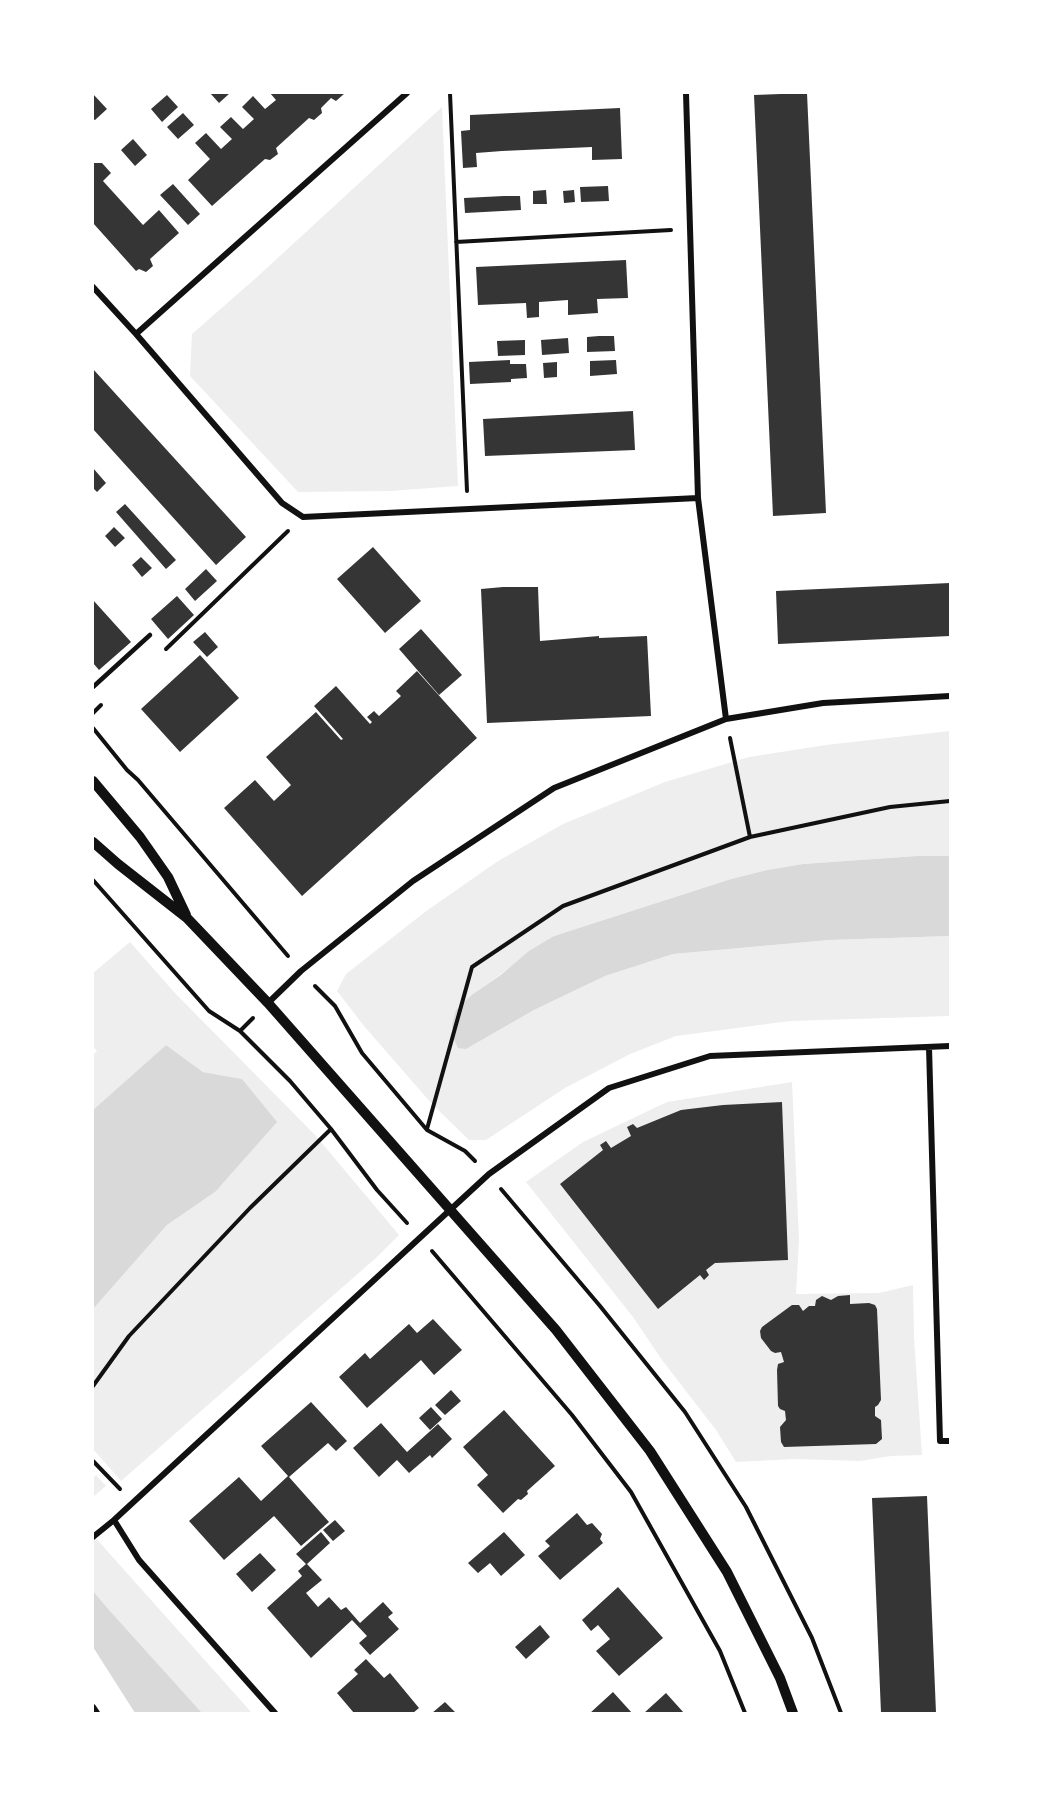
<!DOCTYPE html>
<style>
body{margin:0}
#map{position:relative;width:1043px;height:1806px;overflow:hidden;background:#fff;font-family:Commissioner,sans-serif}
canvas{display:block}
.frame{position:absolute;inset:0;border:94px solid #fff;pointer-events:none}
</style>
<div id="map">
<canvas width="1043" height="1806"></canvas>
<div class="frame"></div>
</div>
<script>
const ctx = document.querySelector('canvas').getContext('2d');
ctx.lineJoin = 'round';
function fill(path, color) { ctx.fillStyle = color; ctx.fill(path, 'evenodd'); }
const toPath = rows => new Path2D(rows.map(r => 'M' + r).join(''));
function trace(path, color, width, dash) { ctx.strokeStyle = color; ctx.lineWidth = width; ctx.lineCap = dash ? 'butt' : 'round'; ctx.setLineDash(dash || []); ctx.stroke(path); }
const green = toPath([
 [442,107,458,486,390,491,298,492,190,376,192,334,257,277],
 [950,731,950,856,917,856,803,864,767,870,731,879,554,936,473,994,466,1049,534,1010,605,976,673,954,829,940,950,936,950,1016,790,1021,676,1036,630,1054,565,1088,486,1140,469,1140,432,1104,364,1026,337,991,346,974,425,912,498,861,563,824,665,782,749,757,826,745],
 [130,942,174,992,316,1136,399,1235,377,1257,121,1481,93,1449,93,1309,167,1225,215,1192,242,1079,203,1072,166,1045,93,1110,93,1055,97,1051,93,1047,93,973],
 [792,1082,799,1239,796,1294,879,1293,913,1285,914,1337,922,1455,891,1456,860,1461,794,1459,736,1462,716,1430,662,1360,633,1317,526,1182,583,1142,667,1102],
 [96,1475,106,1486,93,1497,93,1478],
 [93,1535,252,1713,202,1713,110,1611,93,1591]
]);
const water = toPath([
 [917,856,950,856,950,936,829,940,673,954,605,976,534,1010,466,1049,458,1048,454,1039,452,1025,456,1010,473,994,502,974,529,951,554,936,731,879,767,870,803,864],
 [166,1045,203,1072,242,1079,277,1122,215,1192,167,1225,93,1309,93,1110],
 [93,1591,110,1611,202,1713,135,1713,93,1647]
]);
const building = toPath([
 [210,93,230,93,219,103],
 [270,93,345,93,336,101,331,98,321,108,322,113,314,120,309,118,276,148,278,154,270,160,265,159,212,206,188,180,210,159,195,143,206,133,221,149,232,139,220,127,231,117,243,129,254,119,242,107,253,96,265,109,276,100],
 [807,93,826,513,773,516,754,95],
 [93,94,107,109,95,120,93,119],
 [167,95,178,107,162,122,151,109],
 [620,108,622,159,592,160,592,147,502,151,476,153,477,167,463,168,461,131,470,130,470,115],
 [183,113,194,125,178,139,167,127],
 [133,139,147,155,135,166,121,150],
 [94,163,102,163,111,173,103,181,143,225,159,210,179,233,150,259,153,266,146,272,139,269,136,271,93,223],
 [173,184,200,214,188,225,160,195],
 [608,186,609,201,581,202,580,187],
 [546,190,547,204,533,204,533,191],
 [574,190,575,202,564,203,563,191],
 [504,196,520,196,521,210,465,213,464,198],
 [626,260,628,298,597,299,598,313,568,315,568,300,539,302,539,317,527,318,526,303,478,305,476,267],
 [599,336,614,336,615,351,587,352,587,337],
 [568,338,569,353,542,355,541,340],
 [525,340,525,355,498,356,497,341],
 [510,360,510,364,526,364,527,378,511,379,511,382,470,384,469,362],
 [616,360,617,374,590,376,590,361],
 [557,362,557,377,544,378,543,363],
 [93,369,246,537,216,565,93,429],
 [633,411,635,450,485,456,483,419],
 [93,468,106,483,97,492,93,488],
 [125,504,176,560,166,569,116,512],
 [114,527,125,538,115,547,105,536],
 [373,547,421,601,385,633,337,579],
 [141,557,152,568,142,577,132,565],
 [206,569,217,581,195,601,185,589],
 [950,583,950,636,778,644,776,591],
 [503,587,538,587,540,641,599,636,599,638,647,636,651,716,487,723,481,589],
 [177,596,194,615,168,639,151,619],
 [93,600,131,642,99,670,93,663],
 [421,629,462,675,439,695,399,649],
 [205,632,218,647,207,657,193,642],
 [200,655,239,698,180,752,141,709],
 [417,671,477,738,302,896,224,808,255,780,274,801,291,785,266,757,316,712,341,740,343,739,314,706,336,686,370,724,372,722,367,717,374,711,379,716,401,696,396,691],
 [782,1102,788,1260,715,1263,706,1270,709,1275,704,1280,700,1275,658,1309,560,1184,603,1150,600,1145,606,1141,611,1148,631,1136,627,1127,633,1124,637,1128,681,1110,723,1105],
 [850,1295,850,1304,869,1303,875,1305,877,1309,881,1400,878,1405,875,1407,875,1416,881,1420,882,1439,876,1444,784,1447,781,1442,780,1427,786,1420,785,1411,780,1409,778,1406,777,1370,778,1364,784,1362,781,1352,775,1353,771,1351,761,1338,760,1331,762,1327,792,1305,799,1305,803,1311,809,1306,815,1306,816,1300,822,1296,831,1300,838,1296],
 [433,1319,462,1350,434,1375,421,1360,367,1408,339,1377,365,1353,370,1359,409,1324,417,1333],
 [451,1390,461,1401,445,1415,435,1405],
 [311,1402,347,1441,336,1451,328,1443,289,1477,329,1522,301,1546,274,1516,224,1560,189,1521,239,1477,261,1501,288,1476,261,1446],
 [431,1407,442,1419,430,1430,419,1418],
 [504,1410,555,1466,527,1491,528,1494,521,1500,518,1499,503,1513,477,1485,488,1475,463,1447],
 [381,1423,407,1452,438,1424,452,1439,432,1458,430,1455,409,1473,397,1460,379,1477,353,1448],
 [927,1496,936,1713,881,1713,872,1498],
 [577,1513,587,1525,592,1523,602,1534,600,1539,603,1543,560,1580,538,1556,550,1546,545,1541],
 [335,1520,345,1531,333,1541,323,1530],
 [321,1532,330,1543,307,1564,322,1580,306,1593,318,1607,329,1597,341,1610,346,1607,360,1623,383,1602,393,1613,388,1617,399,1629,370,1655,359,1643,367,1636,352,1620,311,1658,267,1608,302,1576,298,1571,306,1564,296,1554],
 [504,1532,525,1555,501,1576,490,1563,478,1573,468,1563],
 [260,1553,276,1570,252,1592,236,1574],
 [618,1587,663,1638,619,1676,596,1651,610,1639,598,1625,591,1631,582,1620],
 [540,1625,550,1637,526,1659,515,1647],
 [366,1659,384,1678,390,1673,419,1708,413,1713,354,1713,337,1693,358,1674,354,1670],
 [613,1692,632,1713,590,1713],
 [666,1693,684,1713,644,1713],
 [445,1702,456,1713,432,1713]
]);
const path = toPath([
 [450,93,467,491],
 [456,242,671,230],
 [166,649,288,531],
 [93,713,101,705],
 [93,728,127,770,138,780,288,956],
 [730,738,750,837],
 [93,880,209,1011,240,1031,290,1081,331,1129,377,1190,407,1223],
 [315,986,335,1006,362,1053,427,1130,465,1151,475,1161],
 [240,1031,253,1018],
 [427,1129,472,967,563,906,750,837,890,807,950,801],
 [501,1189,600,1306,685,1412,746,1507,812,1638,841,1713],
 [432,1251,572,1415,631,1492,720,1651,745,1713],
 [93,1386,129,1336,250,1208,331,1129],
 [93,1461,120,1489]
]);
const service = toPath([
 [93,687,150,635]
]);
const minor = toPath([
 [686,93,698,498,726,719],
 [93,287,136,334,282,503,303,517,698,498],
 [136,334,407,93],
 [268,1003,301,971,413,881,554,788,726,719,823,703,950,696],
 [929,1047,940,1441,950,1441],
 [93,1537,114,1520],
 [93,1707,97,1713],
 [275,1713,139,1560,114,1520,489,1174,609,1088,710,1056,950,1046]
]);
const tertiary = toPath([
 [93,781,140,837,168,877,186,915],
 [93,842,118,864,187,918,268,1003,556,1330,650,1451,727,1572,780,1678,793,1713]
]);
fill(green, '#eee');
fill(water, '#d9d9d9');
fill(building, '#353535');
trace(path, '#111', 4);
trace(service, '#111', 4.5);
trace(minor, '#111', 6);
trace(tertiary, '#111', 10);
</script>
